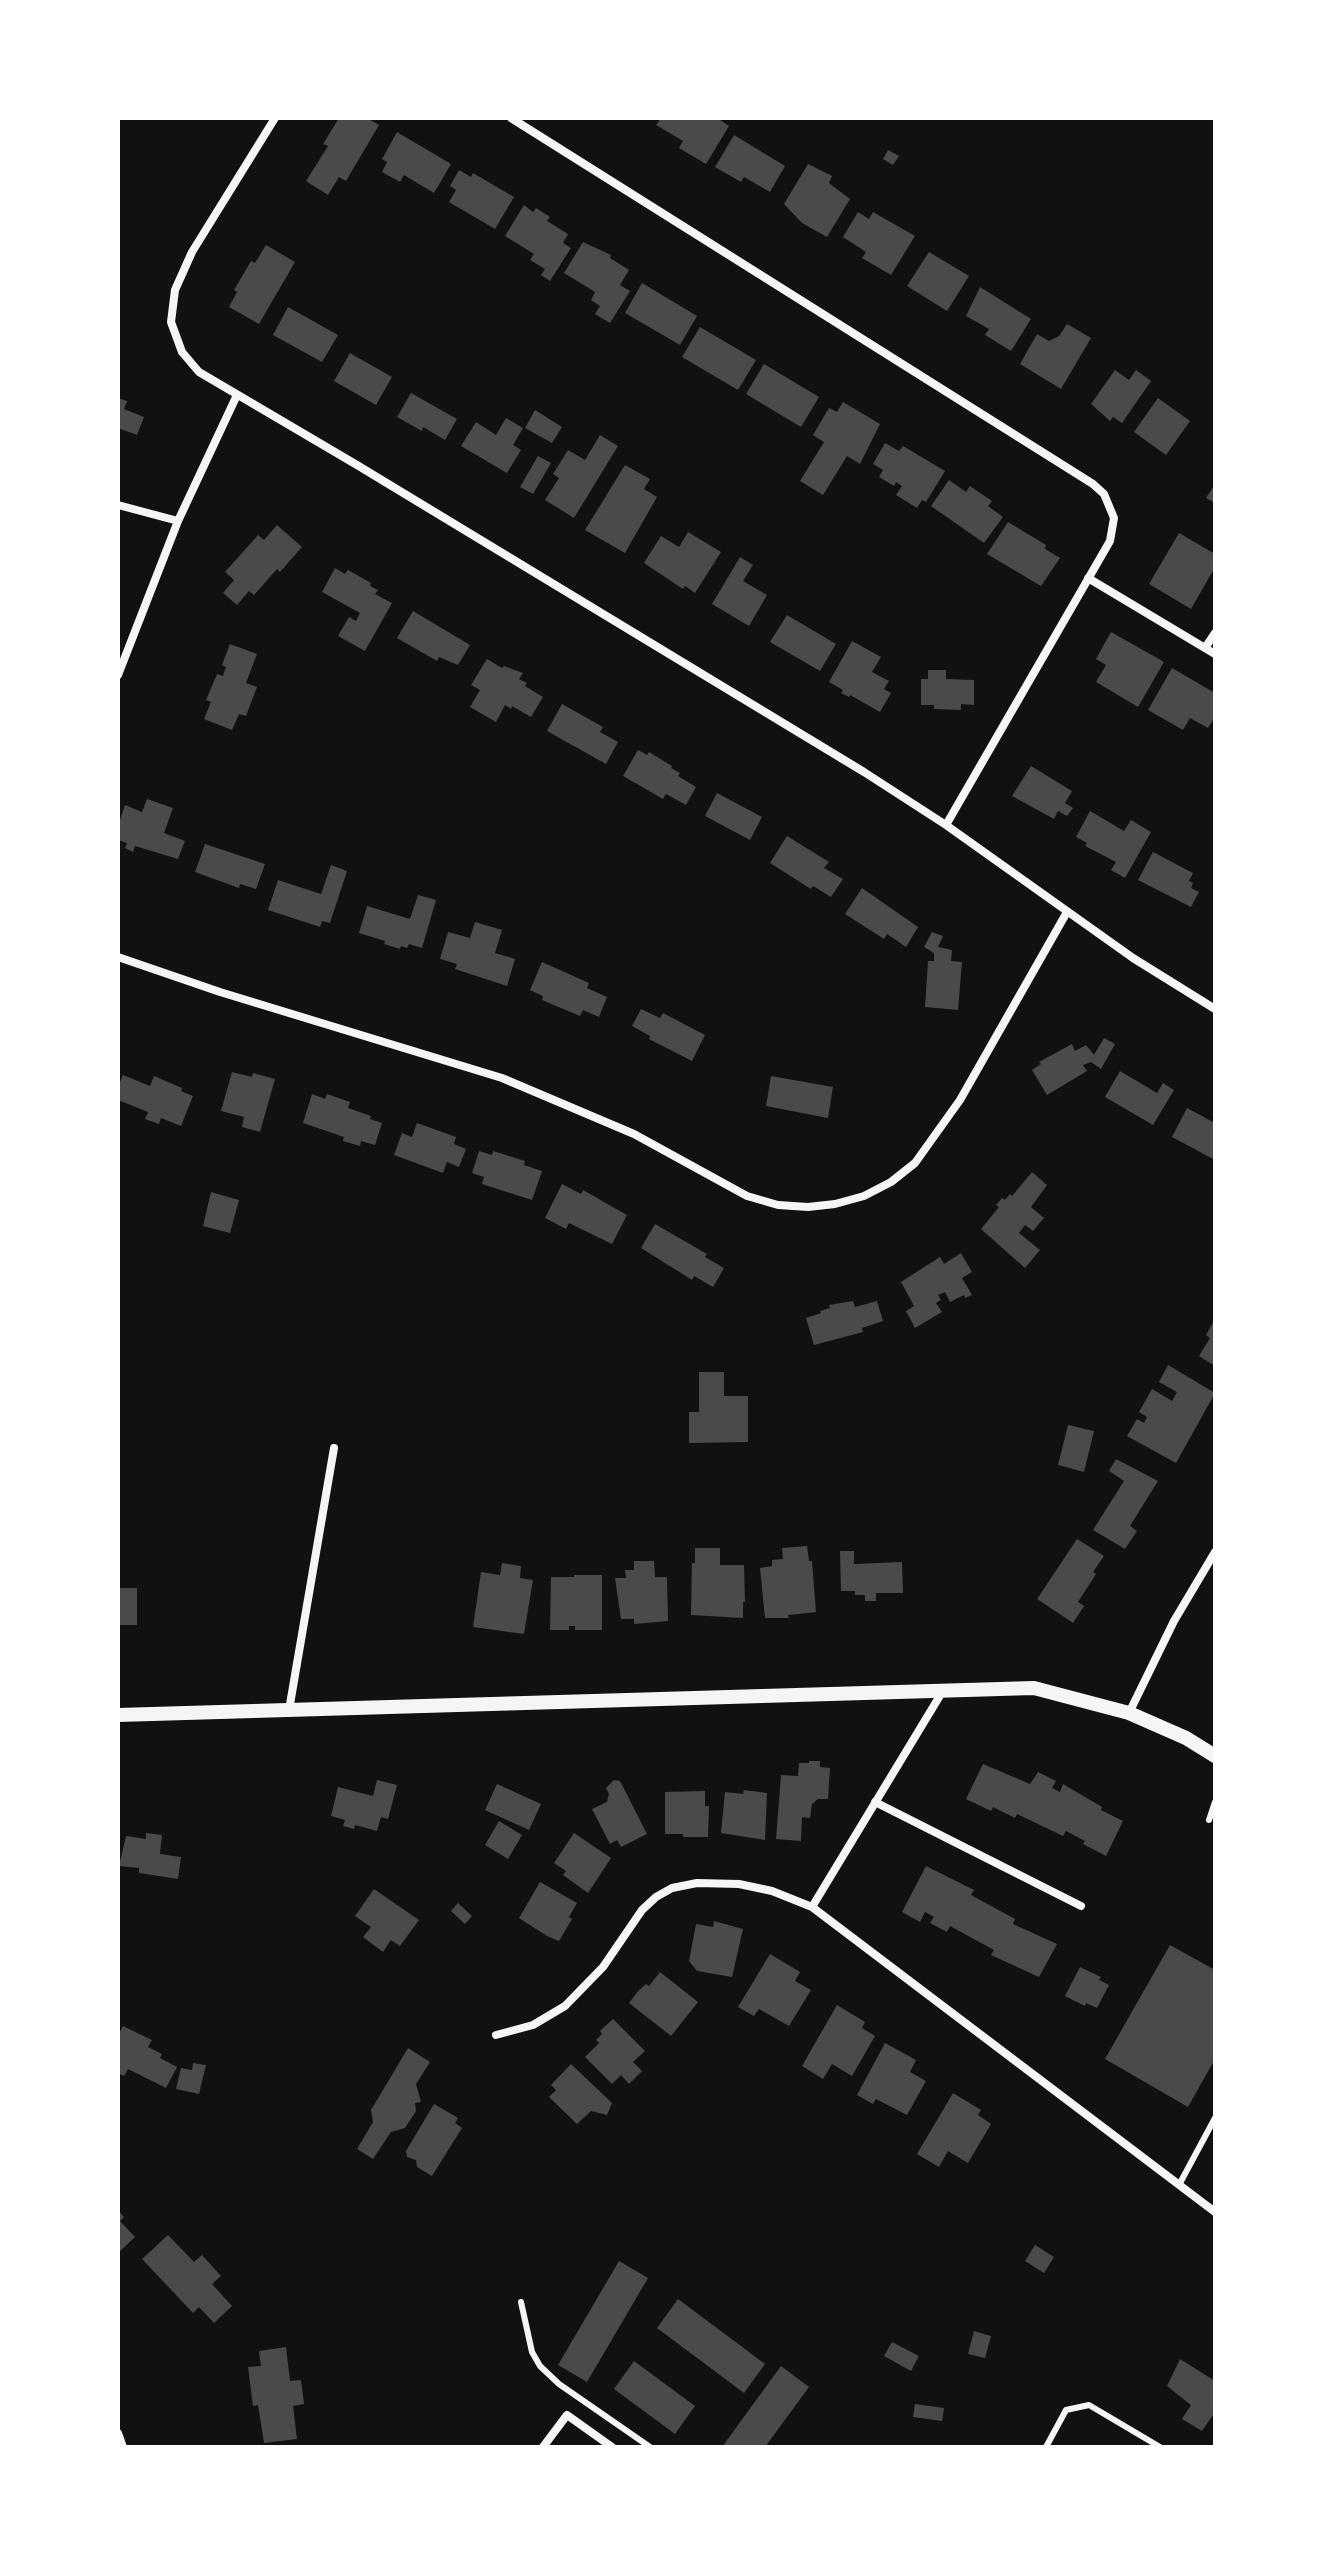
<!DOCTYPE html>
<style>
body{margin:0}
#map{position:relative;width:1333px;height:2565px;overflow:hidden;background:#111;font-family:Cabin,sans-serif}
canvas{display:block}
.frame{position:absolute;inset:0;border:120px solid #fff;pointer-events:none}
</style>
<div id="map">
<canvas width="1333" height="2565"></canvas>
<div class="frame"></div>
</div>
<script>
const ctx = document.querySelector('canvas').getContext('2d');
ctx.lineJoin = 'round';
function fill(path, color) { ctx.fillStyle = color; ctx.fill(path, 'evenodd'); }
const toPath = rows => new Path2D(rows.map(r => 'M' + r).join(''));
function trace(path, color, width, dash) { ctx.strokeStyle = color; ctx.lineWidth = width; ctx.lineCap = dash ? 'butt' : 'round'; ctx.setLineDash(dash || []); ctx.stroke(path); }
const building = toPath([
 [339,118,367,118,379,125,346,181,339,177,328,195,306,181,328,146,323,144],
 [661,118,717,118,729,126,706,164,679,148,683,141,656,125],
 [397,132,451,164,434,193,404,175,400,182,382,172,387,162,382,159],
 [734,135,785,166,770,192,744,177,741,182,715,167],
 [888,150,899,156,893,165,883,159],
 [808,164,832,176,829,183,850,199,827,237,802,223,784,204],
 [459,170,471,177,473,173,514,197,495,229,449,202,456,190,450,186],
 [524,205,533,212,536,208,550,217,547,221,568,234,563,243,571,248,550,281,541,275,545,269,530,260,534,254,505,236],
 [858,212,869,219,873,212,915,236,891,275,862,258,866,252,843,237],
 [583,242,611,255,610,258,629,270,620,285,630,291,610,323,595,314,600,306,591,300,595,292,564,273],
 [266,245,295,262,259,324,229,307,237,292,234,290,251,261,255,263],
 [929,252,969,276,947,311,907,286],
 [642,283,697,316,680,345,625,313],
 [980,287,1031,319,1011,351,985,335,989,329,966,316],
 [288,307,338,335,322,362,273,335],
 [1067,324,1091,338,1061,389,1020,364,1037,334,1049,341,1059,336],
 [700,327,756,360,738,390,682,357],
 [350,353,392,377,376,405,334,381],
 [764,364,819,397,801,427,746,394],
 [1115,370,1129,380,1136,370,1151,381,1122,423,1113,417,1110,421,1091,404],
 [411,393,457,419,445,440,423,427,422,431,397,417],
 [118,398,127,401,124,409,144,417,137,435,118,428],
 [1158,398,1190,421,1166,455,1134,432],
 [843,402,880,424,860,464,847,456,823,495,800,481,824,442,813,435,829,408,837,412],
 [535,410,562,427,552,443,525,428],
 [506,418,523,428,513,445,521,450,507,473,461,446,476,422,496,435],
 [600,435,618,446,574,518,545,500,559,478,553,474,568,450,585,460],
 [885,443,899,451,903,446,945,471,926,502,922,500,917,508,896,495,902,486,896,482,894,486,879,477,883,470,873,464],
 [538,456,551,463,533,494,520,487],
 [625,465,650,479,644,489,657,497,625,553,585,530],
 [949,480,966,492,970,486,992,501,988,506,1003,517,984,543,931,506],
 [1215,484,1215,503,1206,498],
 [1008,522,1046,545,1045,549,1060,558,1041,586,987,554],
 [277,525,302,547,280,572,277,569,254,595,249,591,237,605,223,593,234,580,225,572,258,535,264,540],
 [688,532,721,552,695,593,685,586,683,589,644,563,661,536,679,547],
 [1179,533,1215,554,1215,567,1191,609,1149,584],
 [740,557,753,565,743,581,767,595,749,626,712,604],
 [335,568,345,574,348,570,371,583,370,586,378,590,375,594,392,603,365,651,338,636,349,617,356,621,360,613,322,592],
 [413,611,470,645,458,665,439,657,437,661,397,638],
 [787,615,836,644,820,671,770,642],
 [1111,632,1164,662,1138,707,1096,682,1106,665,1096,659],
 [852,641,881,657,872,672,889,681,884,689,891,693,880,712,850,695,849,697,841,693,843,690,829,682],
 [230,644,257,654,246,683,257,687,246,716,239,714,232,730,204,719,211,702,206,700,217,674,223,676,226,667,222,665],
 [487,659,502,668,504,666,523,673,519,679,527,683,525,686,543,697,531,717,512,706,511,709,505,705,496,722,470,707,480,690,471,685],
 [1172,668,1215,693,1215,717,1208,728,1190,718,1183,730,1148,710],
 [928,670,946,670,946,679,974,680,974,705,961,704,961,710,934,709,934,705,921,705,921,679,928,679],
 [562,704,603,727,600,732,618,742,606,764,547,731],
 [638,750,647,755,649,752,672,766,671,768,680,773,678,776,696,787,686,805,666,794,663,799,623,776],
 [1031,766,1072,791,1065,803,1073,808,1067,816,1058,811,1054,819,1012,796],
 [717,793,762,817,750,840,705,816],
 [147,799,173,808,164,833,185,841,178,859,135,846,133,852,125,848,127,843,118,840,118,826,125,805,142,812],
 [1090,811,1124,831,1131,820,1151,832,1125,878,1111,870,1116,862,1085,846,1087,843,1076,837],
 [787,836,829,862,824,868,843,879,831,897,813,886,811,889,770,863],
 [205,844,265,864,256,889,240,884,239,888,195,872],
 [1153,852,1193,873,1189,881,1193,883,1191,888,1199,892,1191,907,1138,880],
 [331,865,347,871,330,923,322,921,320,927,268,910,278,880,321,894],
 [862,888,918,927,906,947,887,934,884,939,845,914],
 [418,895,436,900,422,948,409,944,407,948,401,946,400,949,384,944,385,941,359,933,367,906,410,919],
 [475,922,502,930,495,953,515,959,507,986,455,969,457,964,440,959,448,932,470,938],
 [932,932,943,936,938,947,952,950,951,961,962,962,958,1010,925,1007,928,961,934,961,934,953,924,947],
 [542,962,589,983,587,988,607,997,599,1017,583,1010,580,1016,542,1000,543,996,530,990],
 [641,1009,660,1018,663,1013,705,1035,692,1061,649,1039,650,1036,632,1026],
 [1104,1038,1115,1044,1101,1069,1091,1062,1083,1065,1087,1071,1047,1095,1032,1070,1041,1064,1039,1062,1072,1044,1075,1051,1086,1045,1094,1055],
 [1120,1071,1157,1093,1163,1083,1174,1090,1153,1125,1105,1097],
 [232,1072,252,1077,253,1073,275,1079,260,1132,242,1127,244,1117,221,1111],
 [123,1075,150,1086,154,1076,182,1088,181,1091,193,1096,181,1126,161,1118,159,1124,145,1119,148,1112,118,1100,118,1087],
 [771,1076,833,1087,828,1118,766,1106],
 [312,1094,325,1099,327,1094,350,1102,348,1108,371,1116,370,1119,382,1123,375,1145,361,1141,360,1146,343,1141,344,1137,303,1123],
 [1187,1108,1215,1123,1215,1160,1172,1137],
 [417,1123,456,1137,454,1144,466,1149,459,1167,447,1162,443,1173,394,1155,402,1133,412,1137],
 [479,1151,492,1155,493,1151,525,1161,524,1165,542,1171,532,1200,482,1184,484,1177,472,1173],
 [1032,1172,1047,1185,1031,1207,1044,1218,1033,1231,1025,1225,1019,1233,1040,1250,1025,1268,981,1229,999,1207,996,1205,1002,1198,1005,1200,1010,1194,1012,1196],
 [562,1184,581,1194,583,1190,627,1215,612,1244,569,1223,566,1229,545,1218],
 [211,1192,239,1200,230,1233,203,1226],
 [655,1224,707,1254,705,1257,724,1268,713,1287,694,1276,692,1280,641,1248],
 [961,1253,972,1272,962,1278,972,1295,965,1298,964,1295,950,1302,945,1292,938,1295,941,1300,936,1303,942,1312,915,1328,906,1311,914,1306,901,1282,940,1257,944,1264],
 [853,1301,855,1307,877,1301,883,1321,862,1328,863,1332,814,1345,806,1318,821,1313,820,1311,830,1308,829,1305],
 [1215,1319,1215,1366,1199,1356,1210,1338,1206,1335],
 [1168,1365,1215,1393,1176,1463,1127,1436,1137,1419,1144,1423,1147,1417,1139,1412,1152,1389,1172,1401,1177,1392,1159,1382],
 [699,1372,724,1372,724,1396,748,1396,748,1442,689,1443,689,1412,699,1412],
 [1068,1425,1094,1431,1084,1472,1058,1465],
 [1116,1459,1158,1481,1130,1526,1137,1531,1125,1549,1093,1530,1124,1481,1109,1471],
 [1077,1539,1104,1556,1093,1572,1096,1574,1078,1602,1084,1606,1073,1623,1037,1599],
 [807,1546,809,1561,812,1561,816,1612,788,1615,789,1618,765,1618,760,1568,772,1566,772,1560,783,1559,782,1548],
 [695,1548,720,1548,720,1565,744,1565,745,1602,743,1602,743,1618,691,1615,692,1563,695,1563],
 [840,1551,854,1551,854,1564,902,1562,903,1593,876,1593,876,1601,865,1601,865,1595,855,1595,855,1591,841,1591],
 [634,1561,654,1561,655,1577,667,1577,668,1621,634,1624,634,1619,621,1619,615,1578,626,1578,625,1570,634,1570],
 [502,1563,521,1566,520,1578,533,1580,524,1634,473,1627,481,1572,500,1575],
 [574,1575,602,1575,602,1630,575,1630,575,1626,569,1626,569,1630,550,1630,551,1577,574,1577],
 [118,1588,137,1588,137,1625,118,1625],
 [809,1761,820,1761,820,1767,830,1768,828,1799,818,1799,812,1804,810,1818,802,1817,801,1841,776,1839,781,1775,798,1776,799,1763,809,1763],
 [983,1764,1030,1784,1038,1772,1056,1781,1052,1788,1060,1792,1063,1784,1102,1807,1101,1810,1123,1821,1106,1856,1083,1844,1085,1841,1066,1831,1063,1836,1017,1814,1015,1818,993,1807,991,1811,966,1799],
 [377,1780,397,1785,388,1819,381,1817,377,1831,355,1825,354,1829,343,1826,345,1820,331,1816,338,1787,373,1796],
 [614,1780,620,1781,647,1834,621,1847,617,1840,610,1844,592,1809,607,1802,609,1794,606,1788],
 [497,1784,541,1804,529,1830,485,1810],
 [744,1790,767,1793,765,1840,721,1833,725,1792,743,1794],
 [705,1791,705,1806,709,1806,708,1837,683,1837,683,1834,665,1834,665,1792],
 [499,1821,522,1835,508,1859,485,1845],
 [146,1833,162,1835,160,1854,181,1857,178,1879,139,1873,139,1868,119,1866,126,1836,146,1839],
 [574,1833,611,1858,588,1893,563,1875,566,1871,554,1863],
 [926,1866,974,1890,971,1895,1015,1919,1013,1924,1057,1944,1039,1977,991,1955,994,1950,950,1926,947,1932,930,1923,934,1917,925,1912,920,1922,902,1912],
 [540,1882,577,1903,569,1917,572,1919,559,1941,547,1936,519,1918],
 [374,1889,419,1920,400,1946,391,1940,383,1952,363,1937,371,1927,355,1916],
 [458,1903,472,1916,465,1924,451,1911],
 [714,1921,743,1929,732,1977,697,1971,689,1961,696,1924,713,1927],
 [1170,1945,1215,1970,1215,2059,1188,2107,1105,2059],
 [770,1954,800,1972,795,1981,811,1990,789,2026,759,2009,754,2016,738,2007],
 [1080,1967,1101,1977,1099,1980,1109,1985,1097,2008,1086,2003,1085,2006,1065,1996],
 [660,1972,698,2002,671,2036,629,2003,639,1990,646,1984,649,1986],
 [837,2005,865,2022,862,2028,875,2036,852,2076,832,2064,823,2079,802,2066],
 [613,2019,645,2051,633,2062,642,2071,629,2084,621,2075,612,2084,585,2057,599,2043,596,2040,602,2034,600,2031],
 [123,2026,152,2040,148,2047,162,2054,160,2058,177,2067,166,2088,128,2069,124,2076,118,2073,118,2036],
 [885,2043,916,2060,910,2072,926,2081,907,2115,876,2099,873,2104,857,2095],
 [408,2048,430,2062,416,2084,421,2102,415,2103,416,2111,405,2128,391,2132,373,2159,357,2149,373,2122,371,2110],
 [193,2063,206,2065,199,2094,176,2089,181,2068,192,2070],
 [571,2064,612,2103,607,2115,591,2111,577,2124,549,2097,556,2090,551,2085],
 [953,2093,981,2110,978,2115,991,2124,968,2163,948,2151,939,2167,917,2154],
 [434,2104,458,2118,455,2123,462,2128,432,2176,417,2167,416,2160,407,2157,406,2151],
 [118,2210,124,2217,120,2221,135,2237,118,2253],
 [168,2235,194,2262,202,2255,221,2276,212,2284,232,2306,214,2323,199,2307,193,2313,142,2259],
 [1035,2245,1054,2257,1044,2273,1025,2261],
 [619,2261,648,2278,587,2382,558,2365],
 [678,2299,765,2364,744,2393,657,2328],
 [974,2331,991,2336,985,2358,968,2354],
 [892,2342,919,2356,911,2371,884,2356],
 [286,2347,290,2381,301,2380,304,2404,293,2406,297,2439,264,2443,258,2405,253,2406,248,2367,261,2366,259,2351],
 [1180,2359,1215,2381,1215,2412,1202,2431,1182,2419,1191,2405,1167,2386],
 [634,2361,695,2406,675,2434,614,2389],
 [781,2366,809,2387,765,2447,722,2447],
 [915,2404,944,2408,942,2421,913,2417]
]);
const service = toPath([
 [1209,1820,1215,1802],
 [1179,2185,1215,2118],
 [521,2302,532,2352,540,2366,559,2384,650,2447],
 [1046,2447,1066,2410,1089,2405,1160,2447]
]);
const minor = toPath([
 [275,118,192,252,175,290,171,322,182,352,199,372,357,465,864,772,946,825,1133,958,1215,1009],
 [511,118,1093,484,1104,494,1114,518,1110,541,946,825],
 [118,505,178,521],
 [1088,578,1215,654],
 [1205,648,1215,633],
 [118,675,178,521,237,395],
 [118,957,220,992,502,1078,634,1134,747,1196,778,1205,808,1207,835,1204,864,1196,891,1182,915,1163,960,1100,1067,912],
 [289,1710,334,1448],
 [1129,1713,1174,1621,1215,1552],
 [875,1802,1081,1906],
 [812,1907,944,1689],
 [496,2035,533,2025,565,2006,603,1967,642,1910,656,1897,672,1888,697,1883,739,1884,772,1891,812,1907,1215,2212],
 [118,2433,123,2447],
 [543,2447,567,2415,612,2447]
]);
const tertiary = toPath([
 [118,1715,1034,1688,1129,1713,1186,1738,1215,1756]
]);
fill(building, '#4a4a4a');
trace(service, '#f5f5f5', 6);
trace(minor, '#f5f5f5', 8);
trace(tertiary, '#f5f5f5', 14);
</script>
